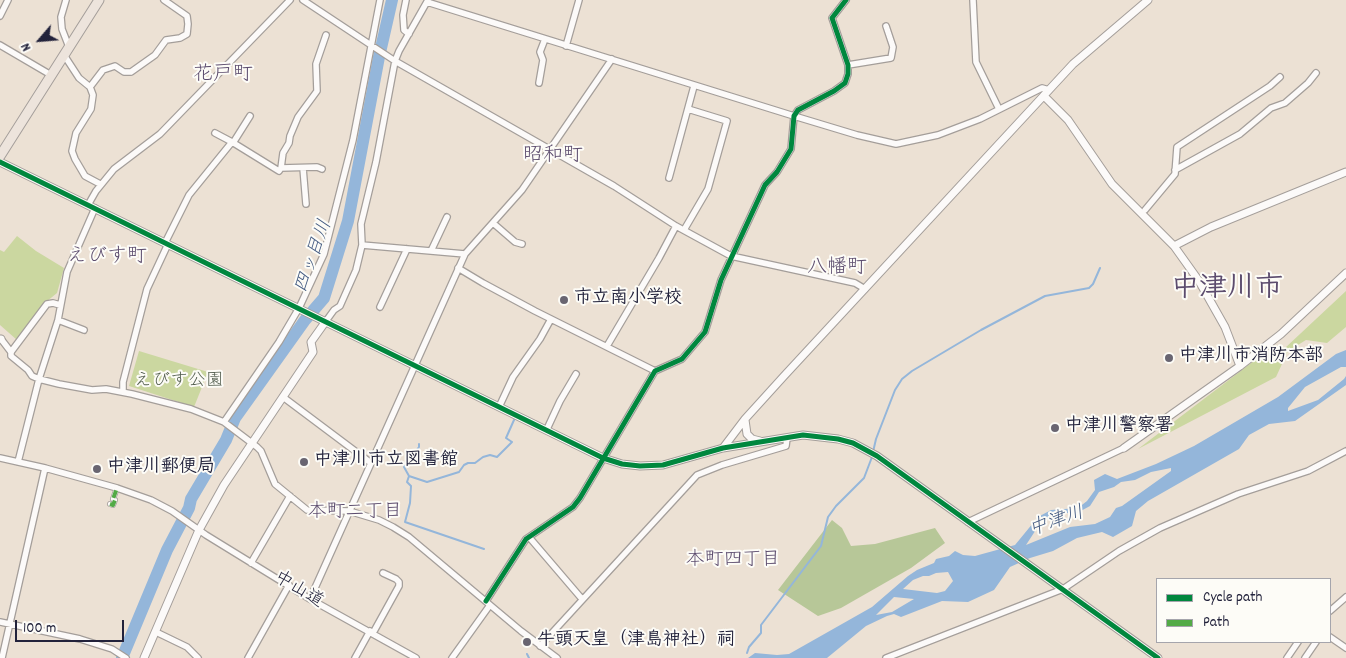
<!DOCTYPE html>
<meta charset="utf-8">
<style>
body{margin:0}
#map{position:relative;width:1346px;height:658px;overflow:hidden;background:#ece1d4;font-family:Dekko,sans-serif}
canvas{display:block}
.legend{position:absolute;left:1156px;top:578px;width:175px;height:65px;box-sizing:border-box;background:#fdfcf7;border:1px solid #a5a5ac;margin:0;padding:6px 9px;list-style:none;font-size:15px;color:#22223b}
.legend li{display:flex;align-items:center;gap:10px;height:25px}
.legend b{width:25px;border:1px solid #a5a5ac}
.north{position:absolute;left:15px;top:15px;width:50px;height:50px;-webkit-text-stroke:4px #fdfcf7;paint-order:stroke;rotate:243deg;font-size:14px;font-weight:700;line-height:20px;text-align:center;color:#22223b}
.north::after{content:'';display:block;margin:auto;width:18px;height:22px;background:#22223b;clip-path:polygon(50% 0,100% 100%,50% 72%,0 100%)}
.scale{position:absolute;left:15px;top:620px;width:109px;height:22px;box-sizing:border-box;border:2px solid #22223b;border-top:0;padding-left:6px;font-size:15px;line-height:18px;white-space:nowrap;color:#22223b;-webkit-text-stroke:4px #fdfcf7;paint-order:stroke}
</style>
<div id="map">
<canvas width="1346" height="658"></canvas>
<ul class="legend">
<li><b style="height:6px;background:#00873e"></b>Cycle path</li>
<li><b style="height:6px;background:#53aa46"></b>Path</li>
</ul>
<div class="north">N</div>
<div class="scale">100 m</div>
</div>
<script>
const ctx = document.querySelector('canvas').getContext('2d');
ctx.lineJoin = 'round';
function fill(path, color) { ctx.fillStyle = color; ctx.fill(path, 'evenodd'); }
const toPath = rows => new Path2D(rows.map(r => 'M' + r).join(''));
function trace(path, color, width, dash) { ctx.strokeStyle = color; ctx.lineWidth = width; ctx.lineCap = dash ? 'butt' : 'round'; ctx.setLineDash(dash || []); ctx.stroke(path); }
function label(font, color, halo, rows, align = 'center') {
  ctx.font = font + ' Dekko,"Klee One",sans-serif'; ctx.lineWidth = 4; ctx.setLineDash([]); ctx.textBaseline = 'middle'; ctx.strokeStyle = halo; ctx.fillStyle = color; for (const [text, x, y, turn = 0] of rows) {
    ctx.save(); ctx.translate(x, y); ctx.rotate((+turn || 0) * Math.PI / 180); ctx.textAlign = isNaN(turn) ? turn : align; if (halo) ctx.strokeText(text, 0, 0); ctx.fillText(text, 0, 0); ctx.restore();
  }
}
const green = toPath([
 [17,236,36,251,64,268,57,293,46,302,17,340,0,325,0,250,4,252],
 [1346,291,1346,327,1327,343,1306,340,1288,351,1276,377,1138,449,1263,354,1270,362],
 [139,351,208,372,194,407,129,386]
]);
const forest = toPath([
 [832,520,842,528,851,546,875,544,935,528,945,543,911,568,841,608,818,616,778,590]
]);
const water = toPath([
 [1346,350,1346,367,1341,367,1305,387,1288,408,1288,411,1318,400,1344,379,1346,376,1346,385,1295,421,1269,424,1249,435,1239,449,1148,501,1136,511,1132,526,1113,537,1102,532,1077,538,1053,551,1030,558,1010,567,994,590,968,602,942,601,901,617,894,614,887,616,866,626,827,658,748,658,755,653,777,655,789,654,872,607,908,576,917,570,934,563,936,559,949,556,955,551,963,555,975,556,1015,545,1038,517,1051,510,1078,508,1087,501,1095,490,1094,480,1105,474,1117,479,1156,464,1194,446,1278,397,1336,354],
 [1171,468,1171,471,1122,506,1116,508,1110,517,1095,524,1070,527,1026,545,1041,522,1055,513,1077,513,1090,506,1099,492,1114,487,1121,482,1135,480,1151,472],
 [948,572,953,581,945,591,937,593,903,589,913,580,923,576,929,576,936,573],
 [894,597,914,599,892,612,876,615]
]);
const stream = toPath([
 [873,452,876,439,895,390,902,379,912,371,981,330,1045,296,1089,288,1093,284,1100,268],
 [409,476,404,467,419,447,419,444],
 [484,549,405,522,410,503,411,486,407,482,409,476,427,482,459,472,464,465,468,463,475,463,483,457,490,455,497,457,512,442,506,438,514,420],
 [554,635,559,639],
 [747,653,749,647,761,633,761,625,821,546,828,517,836,506,864,478,872,457],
 [527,654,529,658]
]);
const river = toPath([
 [122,658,167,550,189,508,191,499,226,440,235,418,305,320,324,298,348,221,379,57,392,0]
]);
const pedestrian = toPath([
 [110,504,113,505,115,500,113,499,117,488]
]);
const minor = toPath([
 [66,0,61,17,62,29,69,47],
 [303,0,395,61,614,186,676,226,731,256,855,283,865,289],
 [406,0,403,15,404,30,409,34],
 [973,0,976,62,999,109],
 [427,2,794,116,857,135,896,144,938,135,980,119,1042,88,1049,90],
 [0,16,8,0],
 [0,45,51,75],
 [566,46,579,0],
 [64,55,79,78,90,87,93,95,91,109,76,133,72,151,75,159,85,176,100,184],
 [848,65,891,58,893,47,886,26],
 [539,83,543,60,540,52,545,39],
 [90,87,103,70,115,66,124,72,131,72,155,55,166,40,180,38,187,34,188,24,187,16,164,0],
 [215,133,232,142],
 [233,143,250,116],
 [281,168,317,167,322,169],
 [303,168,306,204],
 [1175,170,1240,134,1271,108,1285,103,1308,83,1316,73],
 [669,178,694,86],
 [88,205,96,191,114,169,160,134,290,0],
 [1145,210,1175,174,1177,147,1270,86,1280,77],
 [493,223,515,242,522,244],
 [684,230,708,189,727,121,688,109],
 [165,243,189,195,232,142,279,171,281,168,283,153,289,143,290,136,298,117,317,91,316,64,326,35],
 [362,245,465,254],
 [431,251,447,217],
 [458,268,483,283,535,311,655,371],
 [380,307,407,249],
 [58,320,84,330],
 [326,321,334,310,340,306,356,270,362,245,361,224,376,162,395,61,399,51,428,0],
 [1,339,11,352,11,356,28,370,32,376,39,379,59,384,92,390,106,389,132,394,191,409,224,422,257,447,261,451,275,484,307,510,349,511,379,520,393,527,409,537,521,631,557,658],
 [607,346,659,258,676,226],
 [11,352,47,304,53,303,60,305],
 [123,392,123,382,147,289,168,244],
 [283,397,371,463],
 [499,407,513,377,540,339,551,319],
 [224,422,279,342,299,308,324,254,353,140,380,0],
 [547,429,560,401,576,374],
 [0,458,45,468,117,488,151,500,172,511,206,535,310,599,416,658],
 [18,462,39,379,58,320,67,272,95,208],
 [968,522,1124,448],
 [529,537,582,599],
 [251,563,290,496],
 [310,599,465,254,522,190,612,59],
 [486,601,526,539,573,507,580,498,655,371,682,359,705,332,721,280,765,185,777,172,791,149,794,116,798,110,834,91,845,83,848,74,848,65,832,18,846,0],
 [1330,611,1346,597],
 [0,622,80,639,112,649,126,658],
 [156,632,187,647,198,658],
 [373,633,399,586,399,582,396,579,383,573],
 [1330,637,1346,648],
 [540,646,697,475,722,465,786,446,787,438],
 [2,658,45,468],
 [248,658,289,585],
 [355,658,370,631],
 [452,658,490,605],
 [886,658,1063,589,1119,551,1160,528,1238,494,1308,471,1346,451],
 [1287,658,1298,642],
 [1305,658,1316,642]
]);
const tertiary = toPath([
 [1044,96,1068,120,1112,184,1174,246,1199,281,1225,327,1240,366],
 [0,162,603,458,622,464,640,466,663,465,723,448,803,435,838,439,853,443,877,456,1158,658],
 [1174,246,1211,227,1346,172],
 [0,339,1,339],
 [745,420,747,434,752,439,760,441],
 [723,448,745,419,784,376,1073,64,1148,0],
 [1124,448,1240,366,1281,334,1346,273],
 [144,658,199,530,224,485,313,352,311,342,326,321]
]);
const primary = toPath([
 [0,156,99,0]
]);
const quiet = toPath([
 [110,504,113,505,115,500,113,499,117,488]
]);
const cycleway = toPath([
 [0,162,603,458,622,464,640,466,663,465,723,448,803,435,838,439,853,443,877,456,1158,658],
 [486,601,526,539,573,507,580,498,655,371,682,359,705,332,721,280,765,185,777,172,791,149,794,116,798,110,834,91,845,83,848,74,848,65,832,18,846,0]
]);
const markers = [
 [564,300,5,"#696571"],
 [1169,358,5,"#696571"],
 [1055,428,5,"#696571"],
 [304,462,5,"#696571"],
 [97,469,5,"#696571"],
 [527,642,5,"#696571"]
];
const poiNames = [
 ["市立南小学校",574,300],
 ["中津川市消防本部",1179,358],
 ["中津川警察署",1065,428],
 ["中津川市立図書館",314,462],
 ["中津川郵便局",107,469],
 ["牛頭天皇（津島神社）祠",537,642]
];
const parkNames = [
 ["えびす公園",179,383]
];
const streetNames = [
 ["中山道",298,591,31]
];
const waterNames = [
 ["四ッ目川",315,257,-70],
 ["中津川",1057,523,-19]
];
const neighbourhoodNames = [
 ["本町二丁目",355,513],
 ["本町四丁目",733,561]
];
const quarterNames = [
 ["花戸町",223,76],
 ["昭和町",553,157],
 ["えびす町",107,258],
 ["八幡町",837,269]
];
const townNames = [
 ["中津川市",1227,291]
];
fill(green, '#cbd7a0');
fill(forest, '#b7c798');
fill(water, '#94b6da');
trace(stream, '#94b6da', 2);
trace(river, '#94b6da', 12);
trace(pedestrian, '#a49e9a', 6);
trace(minor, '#a49e9a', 8);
trace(tertiary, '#a49e9a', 9);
trace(primary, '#a49e9a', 11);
trace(pedestrian, '#fcfaf9', 4.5);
trace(minor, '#fcfaf9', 5.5);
trace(tertiary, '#fcfaf9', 7);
trace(primary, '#ede4dc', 9);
trace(quiet, '#53aa46', 4, [8, 4]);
trace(cycleway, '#00873e', 5);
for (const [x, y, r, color] of markers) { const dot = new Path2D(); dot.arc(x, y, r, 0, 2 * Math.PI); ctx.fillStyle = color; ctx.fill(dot); trace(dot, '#fdfcf7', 2); }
label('bold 18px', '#22223b', '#fdfcf7', poiNames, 'left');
label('18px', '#545f50', '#fdfcf7', parkNames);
label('18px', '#22223b', '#fdfcf7', streetNames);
label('italic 19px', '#455c83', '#fdfcf7', waterNames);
label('19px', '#5c4c6e', '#fdfcf7', neighbourhoodNames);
label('20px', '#5c4c6e', '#fdfcf7', quarterNames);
label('bold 28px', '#5c4c6e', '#fdfcf7', townNames);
</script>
